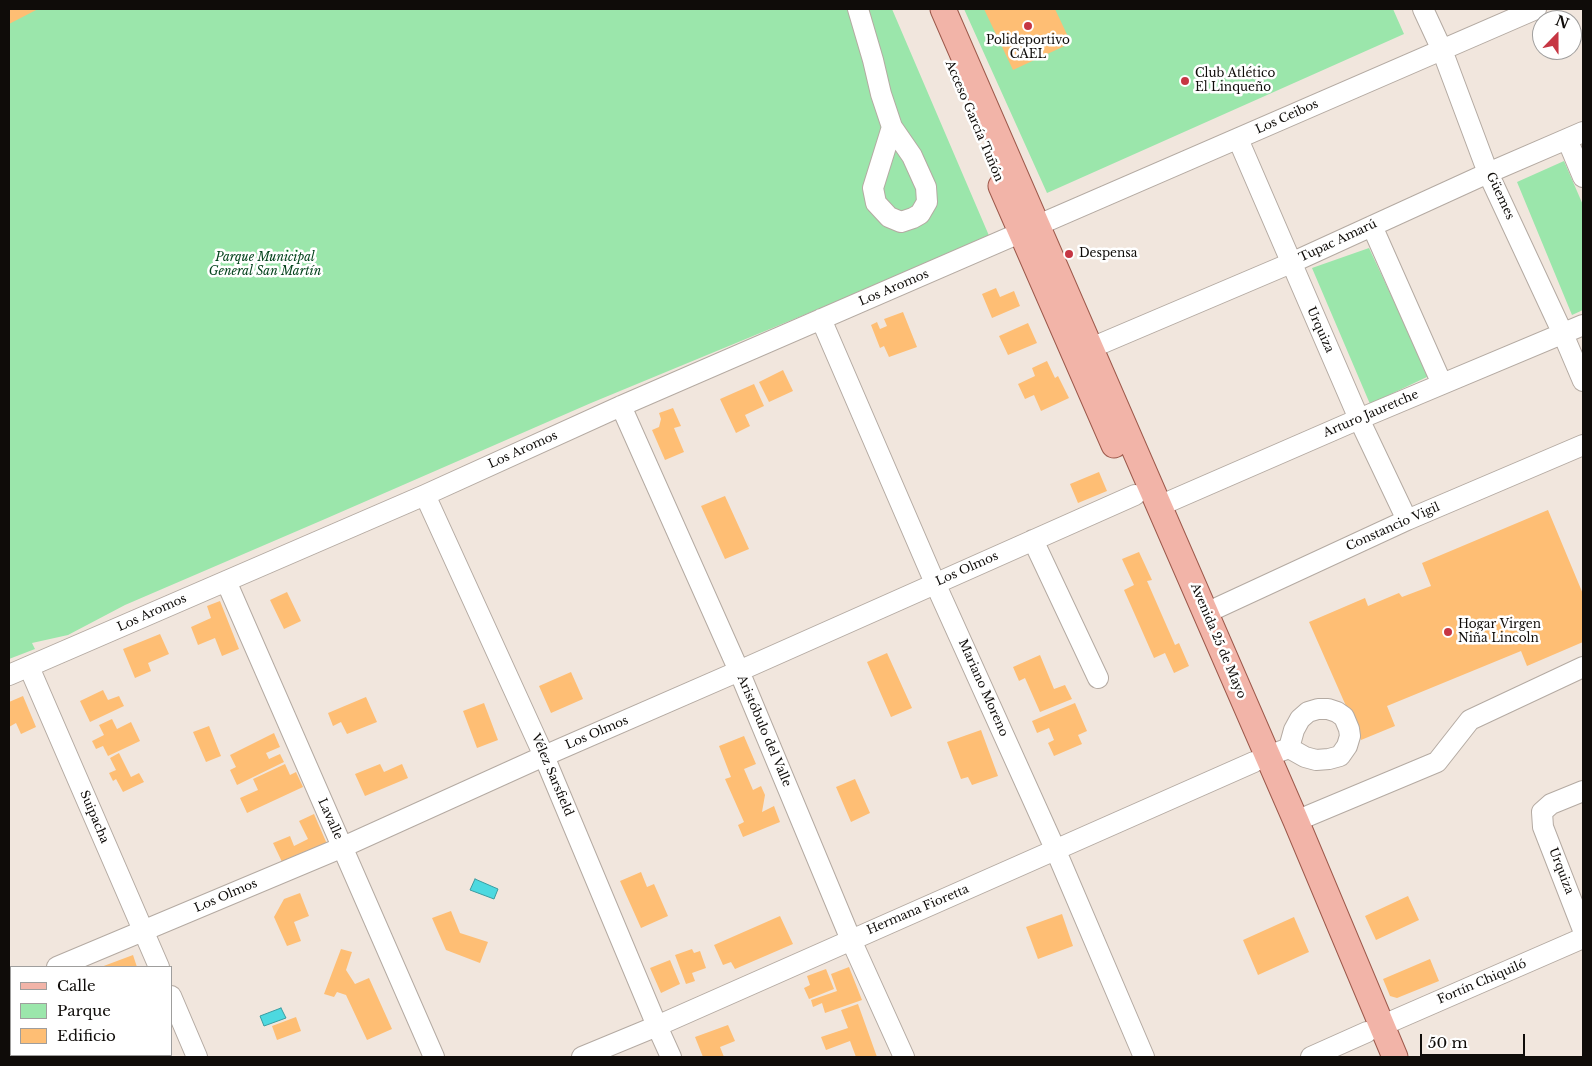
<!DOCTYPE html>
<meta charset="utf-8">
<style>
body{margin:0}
#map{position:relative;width:1592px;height:1066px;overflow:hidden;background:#f1e6dd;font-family:"Libre Baskerville",serif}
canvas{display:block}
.frame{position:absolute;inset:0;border:10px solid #0f0c09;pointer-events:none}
.legend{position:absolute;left:10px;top:966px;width:162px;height:90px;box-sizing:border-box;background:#fff;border:1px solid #9f9e9d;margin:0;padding:6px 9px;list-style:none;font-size:15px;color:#0f0c09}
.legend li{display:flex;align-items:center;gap:10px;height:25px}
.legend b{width:25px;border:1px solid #9f9e9d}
.north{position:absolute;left:1532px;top:10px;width:50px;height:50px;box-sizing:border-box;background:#fff;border:1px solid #9f9e9d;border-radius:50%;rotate:22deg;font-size:14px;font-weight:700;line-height:20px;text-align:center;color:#0f0c09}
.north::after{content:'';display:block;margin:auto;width:18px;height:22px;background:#c63643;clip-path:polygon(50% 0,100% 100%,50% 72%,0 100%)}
.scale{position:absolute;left:1420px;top:1034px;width:105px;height:22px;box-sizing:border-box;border:2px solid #0f0c09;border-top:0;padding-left:6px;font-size:15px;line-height:18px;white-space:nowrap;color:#0f0c09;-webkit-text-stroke:4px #fff;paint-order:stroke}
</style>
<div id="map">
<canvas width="1592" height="1066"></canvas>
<div class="frame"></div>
<ul class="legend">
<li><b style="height:6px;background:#f2b4a8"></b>Calle</li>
<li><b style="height:14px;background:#9be6ab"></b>Parque</li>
<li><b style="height:14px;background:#febe74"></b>Edificio</li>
</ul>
<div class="north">N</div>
<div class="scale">50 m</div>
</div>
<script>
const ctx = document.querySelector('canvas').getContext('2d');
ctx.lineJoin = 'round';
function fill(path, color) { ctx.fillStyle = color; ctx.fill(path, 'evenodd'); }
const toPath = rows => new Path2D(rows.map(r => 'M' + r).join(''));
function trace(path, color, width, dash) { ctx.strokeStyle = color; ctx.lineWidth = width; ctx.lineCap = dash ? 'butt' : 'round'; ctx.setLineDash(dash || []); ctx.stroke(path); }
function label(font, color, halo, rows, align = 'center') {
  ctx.font = font + ' "Libre Baskerville",serif'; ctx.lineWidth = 5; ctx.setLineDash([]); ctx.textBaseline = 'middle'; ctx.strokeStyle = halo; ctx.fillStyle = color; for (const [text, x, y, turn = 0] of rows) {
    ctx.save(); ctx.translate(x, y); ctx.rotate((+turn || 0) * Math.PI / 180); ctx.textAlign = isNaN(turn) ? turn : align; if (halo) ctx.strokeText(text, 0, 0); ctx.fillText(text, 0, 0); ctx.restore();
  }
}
const green = toPath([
 [9,9,892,9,990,238,591,403,325,519,125,605,68,635,32,643,35,649,9,659],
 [964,9,1393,9,1404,34,1047,193],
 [1564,161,1583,205,1583,310,1572,315,1517,182],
 [1369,248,1429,376,1370,404,1312,268]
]);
const water = toPath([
 [475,879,498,889,494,899,470,890,475,879],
 [281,1008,286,1018,264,1026,260,1016,281,1008]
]);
const building = toPath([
 [9,9,38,9,9,24],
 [984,9,1055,9,1071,43,1013,70],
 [996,288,1000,297,1014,291,1020,306,992,318,982,294],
 [903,312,917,347,889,357,884,346,880,348,871,325,877,322,880,329,887,326,884,319],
 [1028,323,1037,343,1008,355,999,336],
 [1047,361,1055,378,1058,376,1069,398,1041,411,1034,395,1025,399,1018,384,1035,376,1032,368],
 [783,370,793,391,769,402,759,382],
 [754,384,764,406,745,415,750,426,736,433,720,399],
 [673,408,681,426,674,428,684,452,665,460,652,430,659,427,661,419,659,413],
 [1099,472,1107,491,1078,503,1070,484],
 [725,496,749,549,725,559,701,506],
 [1548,510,1583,594,1583,642,1527,666,1521,651,1387,706,1395,726,1361,740,1309,622,1365,598,1368,606,1399,593,1402,597,1431,586,1422,563],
 [1139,552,1152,580,1147,581,1175,645,1179,643,1189,666,1174,673,1165,653,1154,658,1124,590,1134,585,1122,559],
 [287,592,301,621,284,629,270,600],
 [220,601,239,649,222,656,215,638,198,645,191,627,211,618,207,606],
 [160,634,169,654,148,663,151,671,135,678,123,649],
 [887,653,912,708,891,717,867,662],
 [1040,655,1054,689,1065,685,1072,699,1040,712,1025,678,1019,681,1013,667],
 [571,672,583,699,551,713,539,686],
 [103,690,108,700,119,696,124,706,90,722,80,701],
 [23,696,36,727,21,734,16,723,9,727,9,702],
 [366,697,377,722,347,734,341,722,333,726,328,713],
 [484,703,498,740,477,748,463,711],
 [1075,703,1087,731,1078,735,1082,744,1054,756,1048,743,1054,740,1049,728,1037,733,1032,721],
 [112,719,117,729,131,722,140,741,108,756,103,746,96,749,92,741,104,735,99,725],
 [209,726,221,756,206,762,193,732],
 [981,730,998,776,972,785,968,777,961,779,947,742],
 [274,733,280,747,266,753,269,759,280,754,284,762,237,785,230,770,236,767,230,755],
 [744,736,756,764,744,769,753,790,761,786,765,795,762,812,774,806,780,822,743,837,738,825,744,822,725,779,731,777,719,746],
 [119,753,131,777,139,773,144,782,123,792,116,779,113,781,109,773,116,770,110,758],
 [285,764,290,775,296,772,303,787,247,813,240,798,258,790,253,779],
 [380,764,384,772,402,764,408,778,365,796,355,774],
 [855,779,870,813,851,822,836,787],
 [314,814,327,844,283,864,273,843,290,836,294,846,308,839,299,821],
 [641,872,647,887,654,884,668,916,641,928,620,881],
 [300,893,309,916,294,922,301,941,287,946,274,917,284,899],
 [1408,896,1419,920,1376,940,1365,916],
 [451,911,460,933,488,942,480,963,446,950,432,918],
 [1062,914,1073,946,1038,959,1026,927],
 [780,916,793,944,735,969,731,962,723,965,714,945],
 [1294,917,1309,952,1258,975,1243,940],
 [341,949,352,952,346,970,355,984,369,978,392,1029,367,1040,346,995,337,992,334,997,324,994],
 [692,949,694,953,700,951,706,968,692,973,695,981,686,984,675,955],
 [133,955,137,967,101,967],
 [1430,959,1439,981,1397,998,1390,996,1383,979],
 [670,960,680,984,661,993,650,968],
 [849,967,862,1000,825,1013,822,1003,813,1007,811,1000,837,991,831,974],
 [826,969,834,989,809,999,804,988,810,985,807,976],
 [858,1004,877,1057,856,1057,850,1041,826,1050,821,1037,848,1028,841,1010],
 [296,1017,301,1031,277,1040,272,1026],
 [728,1025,735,1041,720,1047,724,1057,703,1057,695,1037],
 [75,1055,102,1055,103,1057,76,1057],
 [128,1055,155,1055,156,1057,129,1057]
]);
const minor = toPath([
 [858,9,873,60,881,94,892,127,912,156,926,187,927,202,920,214,913,218,901,222,889,217,876,203,873,188,892,127],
 [1423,9,1442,50,1488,173,1563,334,1583,381],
 [1238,139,1359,419,1407,520],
 [1567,139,1583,177],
 [1372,226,1442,384],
 [821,319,935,583,1056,851,1144,1057],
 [1091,348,1291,263,1488,173,1583,132],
 [621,406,739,671,851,940,904,1057],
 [425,495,544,756,657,1026,671,1057],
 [1159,506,1359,419,1583,325],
 [1033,540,1098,678],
 [226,581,434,1057],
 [1206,613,1407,520,1583,445],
 [29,667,159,967],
 [9,675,425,495,621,406,1536,9],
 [1268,756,1289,748,1294,730,1300,719,1308,712,1318,709,1328,709,1337,712,1344,717,1349,729,1350,736,1347,746,1340,756,1329,759,1316,760,1305,757,1289,748],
 [1583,791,1551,804,1542,812,1543,827,1583,930],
 [1296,821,1437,762,1470,720,1583,667],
 [57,967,343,847,544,756,739,671,1135,495],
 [9,987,11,986],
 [171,996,197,1057],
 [1381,1026,1583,938],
 [582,1057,657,1026,1254,762],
 [1311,1057,1367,1032]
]);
const major = toPath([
 [943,9,1296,821,1395,1057],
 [1001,186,1114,445]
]);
const markers = [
 [1028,26,5,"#c63643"],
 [1185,81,5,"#c63643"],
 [1069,254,5,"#c63643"],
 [1448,632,5,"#c63643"]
];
const poiNames = [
 ["Polideportivo",1028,41,"center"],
 ["CAEL",1028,55,"center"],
 ["Club Atlético",1195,74],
 ["El Linqueño",1195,88],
 ["Despensa",1079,254],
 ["Hogar Virgen",1458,625],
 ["Niña Lincoln",1458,639]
];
const streetNames = [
 ["Los Ceibos",1287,117,-24],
 ["Acceso García Tuñón",974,121,67],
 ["Güemes",1500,196,65],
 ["Tupac Amarú",1338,241,-25],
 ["Los Aromos",894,288,-23],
 ["Urquiza",1320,330,66],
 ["Arturo Jauretche",1371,414,-23],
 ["Los Aromos",523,450,-24],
 ["Constancio Vigil",1393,527,-24],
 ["Los Olmos",967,569,-24],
 ["Los Aromos",152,613,-24],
 ["Avenida 25 de Mayo",1218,641,67],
 ["Mariano Moreno",983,688,66],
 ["Aristóbulo del Valle",764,731,67],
 ["Los Olmos",597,733,-23],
 ["Vélez Sarsfield",552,775,67],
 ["Suipacha",94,817,67],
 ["Lavalle",330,819,66],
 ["Urquiza",1561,871,69],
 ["Los Olmos",226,896,-23],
 ["Hermana Fioretta",918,910,-23],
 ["Fortín Chiquiló",1482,982,-23]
];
const parkNames = [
 ["Parque Municipal",265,258],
 ["General San Martín",265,272]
];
fill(green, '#9be6ab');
fill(water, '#4dd9e0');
trace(water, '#3a9ca0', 1);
fill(building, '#febe74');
trace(minor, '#b4aaa2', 22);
trace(major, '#9d594b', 27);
trace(minor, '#fff', 20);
trace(major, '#f2b4a8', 25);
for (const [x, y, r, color] of markers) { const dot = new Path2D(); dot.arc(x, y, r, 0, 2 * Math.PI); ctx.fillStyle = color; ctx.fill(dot); trace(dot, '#fff', 2); }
label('12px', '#0f0c09', '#fff', poiNames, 'left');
label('12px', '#0f0c09', '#fff', streetNames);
label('italic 12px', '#04431c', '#fff', parkNames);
</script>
